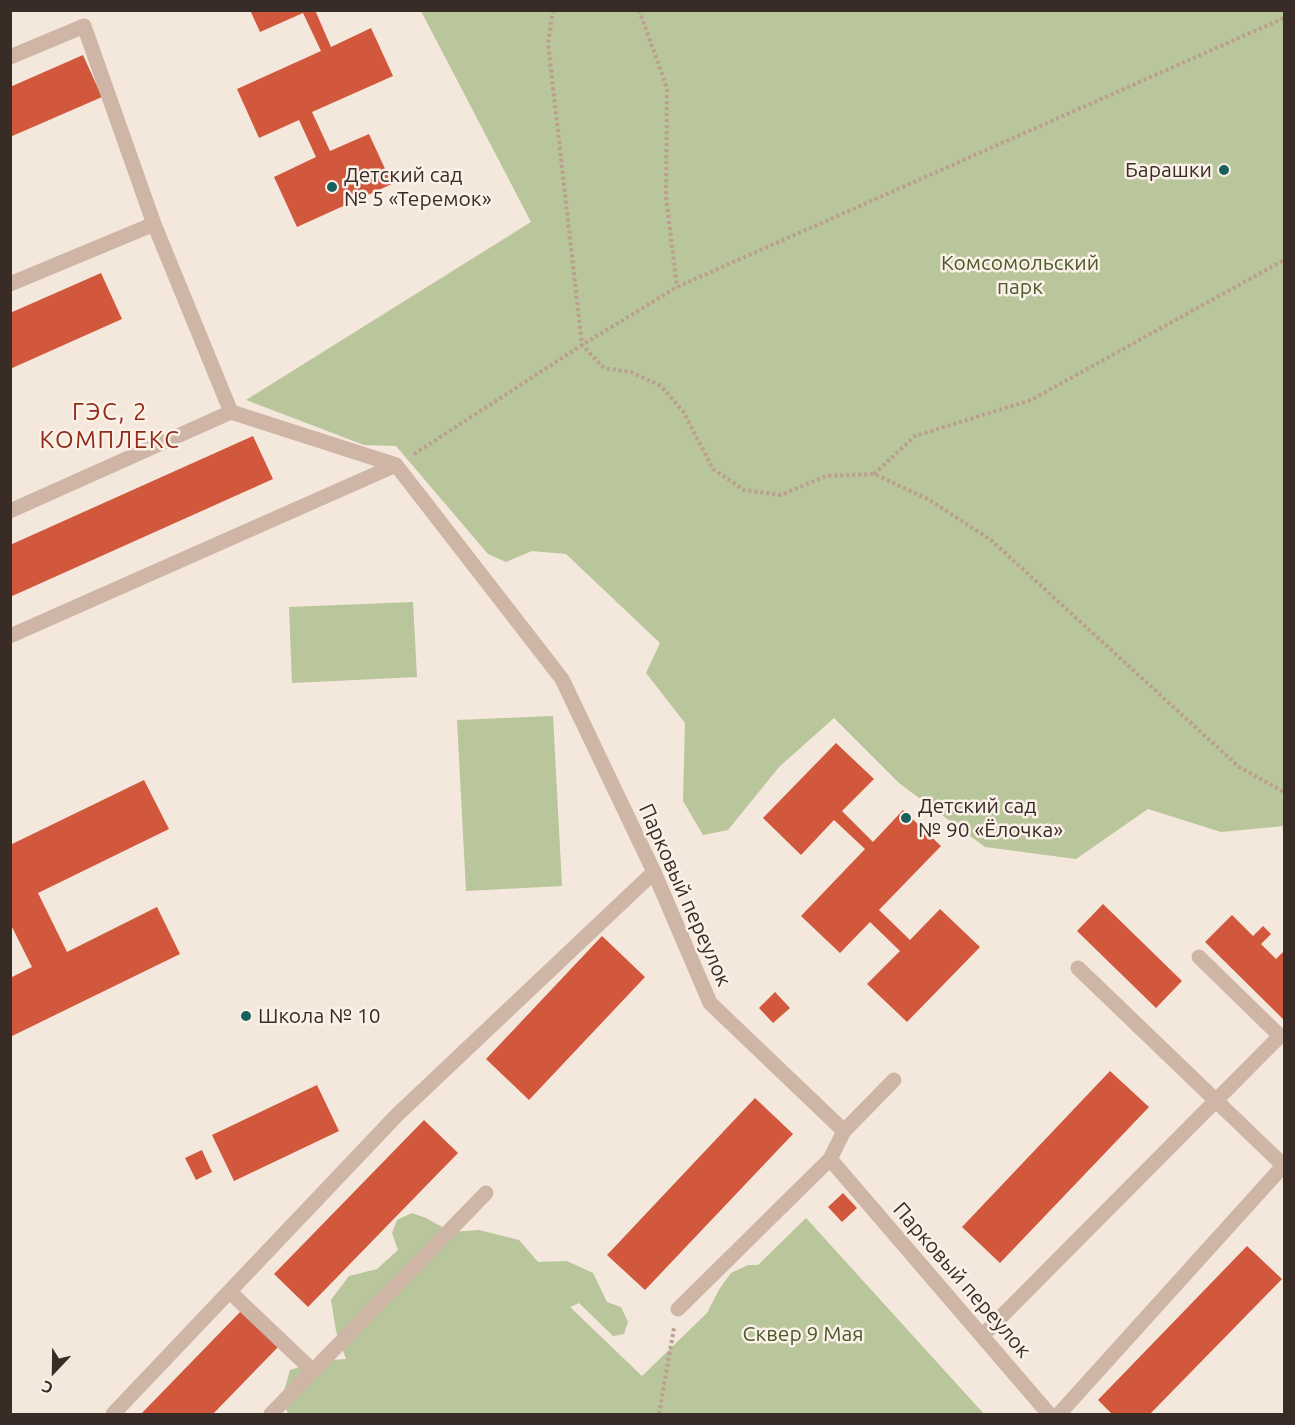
<!DOCTYPE html>
<meta charset="utf-8">
<style>
body{margin:0}
#map{position:relative;width:1295px;height:1425px;overflow:hidden;background:#f4e7db;font-family:Ubuntu,sans-serif}
canvas{display:block}
.frame{position:absolute;inset:0;border:12px solid #392c27;pointer-events:none}
.north{position:absolute;left:24px;top:1341px;width:60px;height:60px;-webkit-text-stroke:4px #fbf1e8;paint-order:stroke;rotate:202deg;font-size:16px;font-weight:700;line-height:24px;text-align:center;color:#392c27}
.north::after{content:'';display:block;margin:auto;width:21px;height:27px;background:#392c27;clip-path:polygon(50% 0,100% 100%,50% 72%,0 100%)}
</style>
<div id="map">
<canvas width="1295" height="1425"></canvas>
<div class="frame"></div>
<div class="north">С</div>
</div>
<script>
const ctx = document.querySelector('canvas').getContext('2d');
ctx.lineJoin = 'round';
function fill(path, color) { ctx.fillStyle = color; ctx.fill(path, 'evenodd'); }
const toPath = rows => new Path2D(rows.map(r => 'M' + r).join(''));
function trace(path, color, width, dash) { ctx.strokeStyle = color; ctx.lineWidth = width; ctx.lineCap = dash ? 'butt' : 'round'; ctx.setLineDash(dash || []); ctx.stroke(path); }
function label(font, color, halo, rows, align = 'center') {
  ctx.font = font + ' Ubuntu,sans-serif'; ctx.lineWidth = 5; ctx.setLineDash([]); ctx.textBaseline = 'middle'; ctx.strokeStyle = halo; ctx.fillStyle = color; for (const [text, x, y, turn = 0] of rows) {
    ctx.save(); ctx.translate(x, y); ctx.rotate((+turn || 0) * Math.PI / 180); ctx.textAlign = isNaN(turn) ? turn : align; if (halo) ctx.strokeText(text, 0, 0); ctx.fillText(text, 0, 0); ctx.restore();
  }
}
const green = toPath([
 [421,11,1284,11,1284,826,1221,832,1148,809,1076,859,985,847,899,783,834,718,779,767,728,830,703,835,683,801,685,723,646,673,660,643,566,554,532,551,506,562,488,554,396,446,364,445,246,400,531,222],
 [413,602,417,677,292,683,289,607],
 [553,716,562,886,466,891,457,720],
 [412,1213,426,1218,451,1232,479,1230,519,1240,538,1262,567,1261,593,1273,607,1302,621,1307,628,1322,624,1334,613,1336,579,1303,570,1307,642,1376,707,1313,720,1288,731,1273,748,1265,758,1265,806,1218,984,1414,288,1414,282,1398,290,1370,318,1361,346,1359,336,1331,331,1300,349,1276,377,1269,398,1250,392,1233,397,1220]
]);
const building = toPath([
 [250,10,315,10,331,47,371,28,393,76,312,112,330,151,369,134,392,184,297,227,274,177,316,157,299,120,259,138,237,89,321,51,303,13,260,32],
 [83,55,102,97,10,137,10,87],
 [101,273,122,319,10,369,10,313],
 [253,436,273,479,10,597,10,545],
 [836,743,874,779,842,811,873,842,903,810,941,846,879,910,910,940,940,909,980,947,907,1022,867,984,900,951,870,922,840,953,801,916,865,849,834,820,801,855,763,818],
 [144,780,169,829,38,893,67,952,157,907,180,954,10,1037,10,978,32,967,10,923,10,845],
 [1103,904,1182,981,1156,1008,1077,931],
 [1232,915,1253,936,1263,926,1271,934,1261,944,1276,959,1284,951,1284,1017,1283,1019,1205,942],
 [602,936,645,977,529,1100,486,1059],
 [775,992,790,1008,773,1023,759,1008],
 [1110,1071,1149,1107,1000,1263,962,1227],
 [317,1085,339,1131,234,1181,212,1135],
 [755,1098,793,1134,645,1290,607,1255],
 [424,1120,458,1153,308,1307,274,1274],
 [202,1150,212,1172,196,1180,185,1158],
 [843,1193,857,1208,842,1222,828,1207],
 [1247,1246,1282,1279,1150,1414,1112,1414,1098,1400],
 [242,1310,279,1346,213,1414,141,1414]
]);
const path = toPath([
 [553,10,548,43,582,345,604,368,631,372,661,386,683,411,713,469,744,490,781,495,826,476,874,474,928,499,991,540,1239,767,1284,792],
 [639,10,667,88,666,197,677,287],
 [414,454,582,345,677,287,1284,18],
 [874,474,915,436,1031,400,1284,260],
 [659,1414,674,1328]
]);
const minor = toPath([
 [10,57,84,26,154,224,231,412,396,465],
 [10,284,154,224],
 [396,465,562,679,654,872,710,1003,844,1131,830,1159,1049,1414],
 [10,511,231,412],
 [10,636,396,465],
 [1078,968,1284,1166],
 [844,1131,894,1080],
 [230,1292,313,1371],
 [678,1309,830,1159],
 [983,1335,1280,1036,1199,957],
 [113,1414,397,1115,654,872],
 [271,1414,486,1193],
 [1059,1414,1284,1165]
]);
const markers = [
 [1224,170,6,"#195f5e"],
 [332,187,6,"#195f5e"],
 [906,818,6,"#195f5e"],
 [246,1016,6,"#195f5e"]
];
const poiNames = [
 ["Барашки",1212,170,"right"],
 ["Детский сад",344,175],
 ["№ 5 «Теремок»",344,199],
 ["Детский сад",918,806],
 ["№ 90 «Ёлочка»",918,830],
 ["Школа № 10",258,1016]
];
const parkNames = [
 ["Комсомольский",1020,263],
 ["парк",1020,287],
 ["Сквер 9 Мая",803,1334]
];
const streetNames = [
 ["Парковый переулок",685,895,66],
 ["Парковый переулок",962,1280,49]
];
const quarterNames = [
 ["ГЭС, 2",110,412],
 ["КОМПЛЕКС",110,440]
];
fill(green, '#b9c59a');
fill(building, '#d1573d');
trace(path, '#ba9f90', 4, [3, 3]);
trace(minor, '#ceb5a6', 15);
for (const [x, y, r, color] of markers) { const dot = new Path2D(); dot.arc(x, y, r, 0, 2 * Math.PI); ctx.fillStyle = color; ctx.fill(dot); trace(dot, '#fbf1e8', 2); }
label('21px', '#392c27', '#fbf1e8', poiNames, 'left');
label('21px', '#4b5a29', '#fbf1e8', parkNames);
label('21px', '#392c27', '#fbf1e8', streetNames);
ctx.letterSpacing = '1.5px';
label('24px', '#902d19', '#fbf1e8', quarterNames);
ctx.letterSpacing = '0px';
</script>
